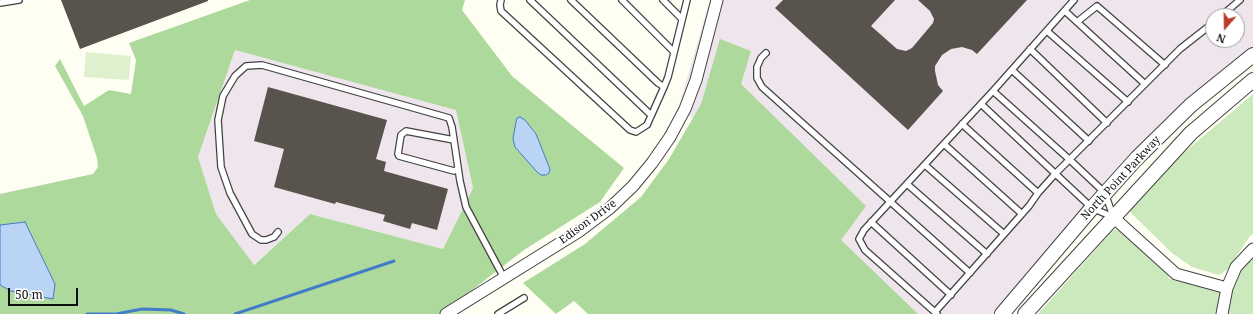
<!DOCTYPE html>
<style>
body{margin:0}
#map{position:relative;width:1253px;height:314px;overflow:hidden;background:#fffef3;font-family:"Noto Serif",serif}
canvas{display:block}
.north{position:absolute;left:1205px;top:8px;width:40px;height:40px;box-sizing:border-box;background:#fff;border:1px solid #9f9f9f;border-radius:50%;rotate:200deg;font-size:11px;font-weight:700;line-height:16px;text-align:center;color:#101010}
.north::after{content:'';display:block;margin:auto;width:14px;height:18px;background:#bc3c2b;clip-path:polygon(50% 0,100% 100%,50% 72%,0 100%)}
.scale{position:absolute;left:8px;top:288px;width:70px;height:18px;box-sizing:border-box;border:2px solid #101010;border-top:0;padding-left:5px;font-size:12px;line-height:14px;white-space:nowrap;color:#101010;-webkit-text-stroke:3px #fff;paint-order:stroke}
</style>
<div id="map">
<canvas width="1253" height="314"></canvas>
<div class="north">N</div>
<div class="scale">50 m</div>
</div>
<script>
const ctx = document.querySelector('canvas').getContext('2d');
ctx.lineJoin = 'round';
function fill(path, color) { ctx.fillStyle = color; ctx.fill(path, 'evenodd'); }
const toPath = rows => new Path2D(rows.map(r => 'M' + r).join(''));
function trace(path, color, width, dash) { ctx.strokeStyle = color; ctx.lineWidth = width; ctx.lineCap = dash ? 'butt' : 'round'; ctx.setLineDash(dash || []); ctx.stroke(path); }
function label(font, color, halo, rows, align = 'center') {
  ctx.font = font + ' "Noto Serif",serif'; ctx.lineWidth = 4; ctx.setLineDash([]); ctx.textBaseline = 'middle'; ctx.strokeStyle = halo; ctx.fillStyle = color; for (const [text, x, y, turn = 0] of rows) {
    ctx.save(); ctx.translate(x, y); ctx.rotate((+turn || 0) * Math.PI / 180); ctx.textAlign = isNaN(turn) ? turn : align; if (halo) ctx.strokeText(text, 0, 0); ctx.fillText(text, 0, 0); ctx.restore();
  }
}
const industrial = toPath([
 [710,0,1253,0,1253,49,1148,140,996,314,905,314,679,106],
 [1213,16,1237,16,1237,40,1213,40],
 [235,50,456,109,473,188,443,249,310,214,253,265,216,214,198,157]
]);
const green = toPath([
 [1253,94,1253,234,1250,236,1227,270,1219,275,1192,267,1172,253,1128,210,1181,155],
 [1114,229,1125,233,1169,271,1168,278,1176,281,1181,278,1217,289,1233,289,1244,265,1253,254,1253,314,1038,314]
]);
const forest = toPath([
 [250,0,465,0,462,10,512,76,624,168,600,202,524,250,441,314,0,314,0,194,93,174,98,167,97,158,83,116,55,66,60,59,84,106,109,90,131,94,136,60,129,43],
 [235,50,456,110,473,188,443,249,310,214,254,265,216,214,198,157],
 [720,39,751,51,741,84,866,206,841,240,918,314,588,314,574,301,556,314,523,283,585,244,641,197,669,159,701,104]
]);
const pitch = toPath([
 [86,52,131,56,129,80,84,77]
]);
const water = toPath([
 [520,117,525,120,536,134,550,169,549,173,546,175,541,175,537,172,515,147,513,139,516,122,517,118,520,117],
 [25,222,55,284,53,299,11,291,0,285,0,225,25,222]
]);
const stream = toPath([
 [87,314,114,314],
 [116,314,142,309,171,310,184,314],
 [235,314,394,261]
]);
const building = toPath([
 [61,0,208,0,208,1,80,49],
 [783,0,895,0,871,26,897,49,906,51,912,48,933,23,934,19,930,11,918,0,1027,0,977,54,972,50,962,47,951,49,942,55,935,66,935,71,938,85,943,91,908,130,775,8],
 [268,87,387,120,376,159,386,162,384,171,448,189,437,230,412,223,410,229,383,221,385,215,336,202,335,204,274,187,284,149,254,141]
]);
const service = toPath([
 [501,0,500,5,501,11,630,130,636,132,647,125,664,87],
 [530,0,651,115],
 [571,0,658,83,664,87,668,77,687,0],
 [622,0,674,52],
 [663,0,682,19],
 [0,3,19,0],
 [1065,11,1077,22,1097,6,1165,65],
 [1221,16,1240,0],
 [1077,22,1145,84],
 [1047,31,1128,102],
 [1030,49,1107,123],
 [766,53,761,58,757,67,757,78,762,87,970,273],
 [1012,70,1089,141],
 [993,91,1070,160,1105,193,1113,216],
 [981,104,1092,208,1113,217],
 [962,124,1038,193],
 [454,140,406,131,401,135,398,154,399,156,454,171,458,169],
 [944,144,1022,214],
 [925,165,1004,234],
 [907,184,987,254],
 [871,222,951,295],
 [278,232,274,237,266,240,261,240,252,234,230,193,221,167,218,120,223,96,235,76,246,66,262,65,449,118,452,127,460,181,466,207,504,278],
 [935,312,1029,206,1038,193,1055,174,1180,49,1213,23],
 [498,314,524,298],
 [937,314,865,250,859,239,864,230,993,91,1074,0]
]);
const minor = toPath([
 [1113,217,1176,274,1227,288],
 [446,314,578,232,610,208,633,186,652,163,670,137,685,109,696,80,717,0],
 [1222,314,1227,288,1236,267,1253,249]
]);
const tertiary = toPath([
 [1002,314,1092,208,1137,158,1191,105,1253,55],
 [1025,314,1191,133,1253,80]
]);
const streetNames = [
 ["North Point Parkway",1121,178,-47],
 ["Edison Drive",588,222,-36]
];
fill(industrial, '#eee5ed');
fill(green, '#cce9bd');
fill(forest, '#aed99c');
fill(pitch, '#dff0ce');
fill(water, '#b9d4f5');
trace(water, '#427dc9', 1);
trace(stream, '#427dc9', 3);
fill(building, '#58534c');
trace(service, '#434343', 8);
trace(minor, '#434343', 13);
trace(tertiary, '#434343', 16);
trace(service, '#fff', 5.5);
trace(minor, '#fff', 11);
trace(tertiary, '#fff', 14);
label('11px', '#101010', '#fff', streetNames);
</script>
